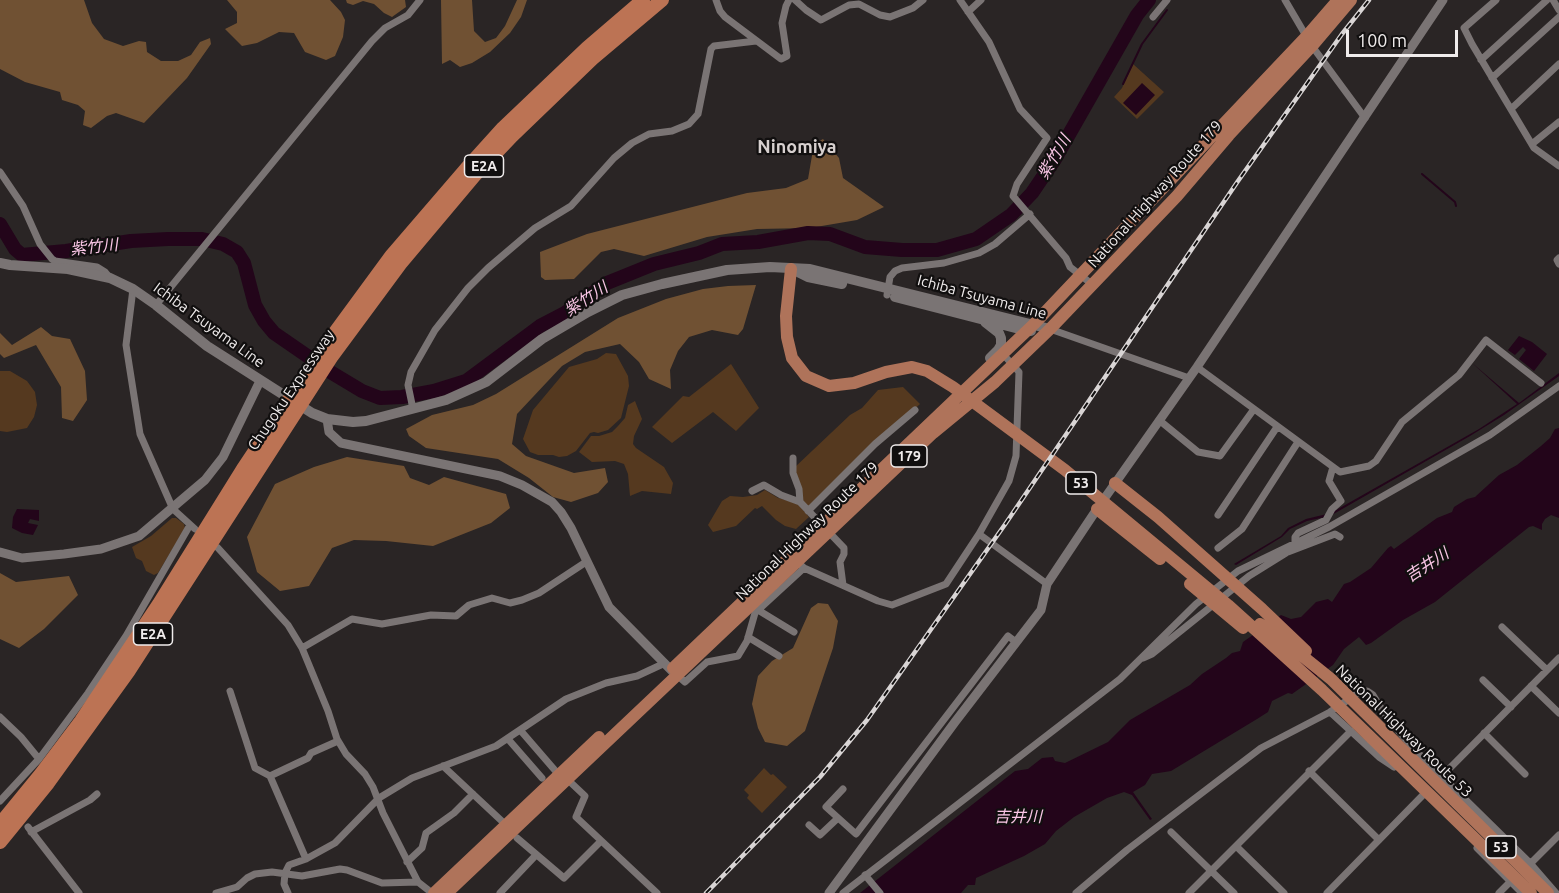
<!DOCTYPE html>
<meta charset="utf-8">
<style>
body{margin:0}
#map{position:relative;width:1559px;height:893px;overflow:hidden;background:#2a2525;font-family:Ubuntu,sans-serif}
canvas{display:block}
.scale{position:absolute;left:1346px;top:30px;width:112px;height:27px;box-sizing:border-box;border:3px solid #f0ecec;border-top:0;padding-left:8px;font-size:18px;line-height:21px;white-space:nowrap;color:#f0ecec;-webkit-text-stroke:4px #110f0f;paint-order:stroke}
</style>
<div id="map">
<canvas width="1559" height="893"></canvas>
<div class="scale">100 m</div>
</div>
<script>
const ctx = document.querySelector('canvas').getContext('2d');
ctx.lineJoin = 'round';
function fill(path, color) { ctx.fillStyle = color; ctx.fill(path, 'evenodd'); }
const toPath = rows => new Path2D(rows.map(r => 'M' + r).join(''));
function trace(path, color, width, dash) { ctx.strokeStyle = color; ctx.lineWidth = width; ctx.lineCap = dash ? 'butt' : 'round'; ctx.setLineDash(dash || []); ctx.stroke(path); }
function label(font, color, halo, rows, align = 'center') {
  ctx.font = font + ' Ubuntu,"Noto Sans JP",sans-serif'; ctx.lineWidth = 4.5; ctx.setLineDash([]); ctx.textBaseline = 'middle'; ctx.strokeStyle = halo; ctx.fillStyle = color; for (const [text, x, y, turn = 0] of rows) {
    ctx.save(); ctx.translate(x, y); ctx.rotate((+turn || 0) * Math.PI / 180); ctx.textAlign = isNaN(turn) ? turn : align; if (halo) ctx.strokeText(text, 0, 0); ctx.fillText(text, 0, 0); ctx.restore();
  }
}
const green = toPath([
 [1133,64,1164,92,1137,119,1114,97,1122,88],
 [606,353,616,354,628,376,629,386,621,418,608,430,598,433,594,432,590,433,576,451,567,456,559,457,553,455,538,455,530,452,523,439,533,410,569,367,597,359],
 [731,364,759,408,736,431,713,412,672,443,652,427,683,396,689,397],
 [0,371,10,371,27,381,35,392,37,405,34,417,27,428,7,432,0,431],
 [903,387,920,404,808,508,802,502,794,468,850,415,862,408,878,390],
 [635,401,642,419,634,436,633,444,636,448,664,467,673,483,671,494,642,491,630,496,628,474,624,464,615,461,592,462,579,452,591,436,599,436,612,432,618,426,625,418,628,405],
 [765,490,778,498,797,503,809,517,796,529,785,526,776,520,762,506,757,509,755,508,736,526,713,532,708,525,722,501,730,496,743,497,757,495],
 [172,518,176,518,184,524,185,528,158,573,154,575,146,571,142,561,136,558,132,547,151,536],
 [764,768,771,775,773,774,787,787,762,813,747,798,749,795,744,790]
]);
const forest = toPath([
 [0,0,84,0,92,23,104,39,123,46,139,41,146,42,147,52,161,61,178,61,191,55,200,42,210,38,211,44,187,78,144,123,116,113,107,116,91,128,83,125,85,111,78,105,62,100,60,92,25,82,0,69],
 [227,0,330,0,341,12,345,20,343,37,335,56,326,60,305,52,294,33,279,32,257,43,242,46,225,29,237,23,237,12],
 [346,0,405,0,406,7,392,17,384,13,374,4,363,1,353,5,347,3],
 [441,0,472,0,474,31,485,42,496,38,505,26,517,0,527,0,521,17,510,33,490,52,472,63,460,67,450,60,442,64],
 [823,139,839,158,843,178,884,207,857,220,810,228,757,229,707,237,644,256,614,249,601,252,574,279,545,280,541,277,540,252,587,234,747,193,786,188,808,179,814,144],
 [756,285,743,329,738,335,712,330,689,337,678,351,670,370,671,389,649,379,639,362,620,344,585,352,562,366,517,414,512,444,526,456,574,473,605,468,608,482,598,493,571,502,553,497,529,478,498,459,426,448,409,436,406,429,432,415,473,405,496,394,618,318,666,299,703,289,728,286],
 [41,327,52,336,70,339,85,371,87,400,73,421,62,418,61,387,36,345,4,358,0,354,0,333,12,345],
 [347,457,404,466,410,478,429,485,444,477,506,494,510,508,491,523,433,546,386,541,354,540,332,548,309,586,280,591,257,572,247,537,275,484,314,467],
 [0,573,16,582,69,576,78,595,44,629,19,648,0,639],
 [818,603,828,604,838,621,833,648,805,731,787,746,765,742,758,728,752,704,758,676,772,661,793,648,811,608]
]);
const water = toPath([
 [1142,83,1155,95,1136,115,1123,103],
 [1519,336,1532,342,1547,354,1534,371,1519,359,1526,350,1523,347,1515,355,1508,350],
 [1471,362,1519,403,1559,373,1559,376,1504,415,1470,436,1330,516,1307,521,1290,529,1282,537,1236,565,1234,564,1281,536,1288,528,1306,519,1331,513,1479,429,1517,404],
 [1559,428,1559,518,1551,515,1545,519,1542,524,1542,530,1533,526,1529,527,1435,602,1403,620,1371,643,1366,645,1359,637,1344,649,1333,665,1292,694,1288,693,1272,701,1268,712,1257,719,1171,771,1152,774,1145,785,1133,792,1152,819,1150,820,1132,795,1124,792,1107,798,1074,817,1056,831,1045,844,1024,856,976,878,975,885,968,885,961,893,860,893,1015,771,1028,769,1042,758,1053,757,1055,761,1065,763,1108,742,1130,720,1190,685,1202,674,1226,658,1232,653,1240,651,1243,642,1281,615,1291,619,1301,617,1316,602,1328,599,1332,602,1344,584,1350,582,1371,568,1388,548,1391,546,1394,549,1437,518,1452,512,1454,507,1467,499,1475,497,1499,475,1517,465,1541,446,1550,438,1555,429],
 [17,509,39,510,39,521,30,519,28,523,38,525,33,535,22,533,12,528,13,517]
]);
const stream = toPath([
 [1123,84,1142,44,1167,10],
 [1422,174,1455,202,1456,206]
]);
const river = toPath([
 [0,224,15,249,22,255,66,251,131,241,168,239,202,239,223,244,237,252,244,263,255,305,264,321,274,333,332,373,362,391,380,398,402,397,434,391,466,381,540,326,565,313,607,283,654,264,699,253,722,244,758,242,808,233,830,234,865,247,902,250,937,250,976,239,1011,215,1032,193,1055,159,1137,15,1149,0]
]);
const minor = toPath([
 [716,0,720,11,725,17,781,59,787,56,782,23,786,6,789,0],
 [795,0,806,10,821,20,849,5,859,4,880,15,890,17,913,8,923,0],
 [960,0,989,42,1020,109,1047,138,1017,184,1013,196,1066,258,1070,267,1093,285],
 [1285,0,1312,46,1365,118],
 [1496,0,1464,28,1472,44,1534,148,1559,166],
 [1553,0,1559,10],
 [968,12,981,0],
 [1153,17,1167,0],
 [1481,60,1547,0],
 [1492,78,1559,17],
 [1511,109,1559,64],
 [1532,144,1559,122],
 [0,172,23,206,40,244,52,259,55,261,97,267,105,272,110,278],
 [1559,258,1557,260,1559,264],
 [133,289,126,345,140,434,173,509,195,529],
 [887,295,890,277,895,271,902,268,944,263,979,253,995,244,1030,214],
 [156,305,372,41,385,28,408,15,420,0],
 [1050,329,1189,378],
 [1197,367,1340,472,1369,466,1376,461,1402,422,1459,375,1486,340,1541,383],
 [413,409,408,385,411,372,435,330,468,288,488,268,535,228,571,206,614,158,632,143,649,134,672,131,689,124,698,114,711,49,714,46,756,41],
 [1159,420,1198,452,1220,456,1254,409],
 [793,458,793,473,799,489,800,502,844,548,844,554,840,562,843,585],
 [752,491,764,485,781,495,800,502],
 [808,511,875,444,915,410],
 [1218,515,1277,427],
 [979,534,1047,584],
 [218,548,288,625,302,648,328,711,337,739,346,754,365,774,373,787,383,813,418,882,432,893],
 [1218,548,1242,529,1298,442],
 [1288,552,1335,534,1340,537],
 [796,561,804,568,878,601,892,605,946,584,979,534,1009,481,1016,456,1019,372,1002,353],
 [758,610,794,632],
 [1502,627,1547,670],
 [748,637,779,656],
 [302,648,352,619,382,624,431,615,456,616,469,605,492,598,510,603,522,600,539,593,586,562],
 [1143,658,1152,654,1249,576,1286,553,1295,543,1295,537,1298,533,1326,520,1332,509,1341,501,1329,481,1333,467],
 [677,675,685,682,707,662,738,656,747,641,755,613,804,568],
 [1483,680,1511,707],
 [1531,686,1559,713],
 [230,691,255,768,270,776,308,758,311,753,338,741],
 [1330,712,1379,757,1394,767],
 [0,717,21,737,39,759],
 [521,731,559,775],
 [1484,733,1525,774],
 [508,739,542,778],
 [443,766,506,825],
 [1309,771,1379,840],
 [270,776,306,859],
 [1442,776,1559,658],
 [567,779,585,796,576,817,657,893],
 [843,789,826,807,856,834,1008,636,1016,642],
 [0,801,39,759,88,693,126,636,190,525],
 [809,825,820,835,838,818],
 [28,827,79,893],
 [31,832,90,800,97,794],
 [1171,832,1234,893],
 [517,838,564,878,601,841],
 [1236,846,1284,893],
 [1477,848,1522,893],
 [407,862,422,848,426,833,454,813,473,794],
 [1529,865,1559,835],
 [865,875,880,893],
 [216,893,237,887,247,878,255,874,272,872,302,876,340,869,347,870,382,883,418,882],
 [288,893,284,884,285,873,289,865,306,859,335,843,379,798,412,778,496,746,566,699,606,683,637,676,665,663],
 [500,893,536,855],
 [843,893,1120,679,1196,604,1238,571,1329,527,1490,435,1559,386],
 [1076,893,1127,850,1261,748,1330,712,1361,691,1367,691,1373,695,1388,719,1414,749,1530,863,1556,893],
 [1189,893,1351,731],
 [1327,893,1423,795],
 [1499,893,1513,879]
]);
const tertiary = toPath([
 [327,419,329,432,341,443,500,476,522,485,552,502,561,512,571,528,609,607,676,675],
 [0,552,22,558,64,554,101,549,139,536,205,480,223,457,260,381],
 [829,893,955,722,1041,610,1047,584,1097,509,1197,367,1443,0]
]);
const secondary = toPath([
 [0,263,10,265,68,269,110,278,133,289,156,305,207,346,312,413,327,419,353,422,366,421,446,400,486,382,542,339,588,312,622,295,662,284,727,270,770,267,810,269,1050,329],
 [794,270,808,277,842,284],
 [895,297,1027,331,1031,331],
 [985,322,999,333,1001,338,1001,345,998,350,990,358]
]);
const trunk = toPath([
 [791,269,786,316,787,337,792,358,806,376,829,386,854,383,886,372,912,367,927,371,953,387,1065,470,1228,605,1322,690,1531,893],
 [1115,483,1158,517,1262,609,1306,651],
 [1097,509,1160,559],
 [1190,584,1243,628],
 [1260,624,1275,634,1331,679,1548,893],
 [673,668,1034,324,1306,37,1338,0],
 [434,893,599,737],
 [447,893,933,433,995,382,1050,329,1177,196,1229,135,1312,46,1351,0]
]);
const motorway = toPath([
 [0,824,41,774,81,721,159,604,243,469,323,349,392,255,466,169,503,128,587,48,643,0],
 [0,842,48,783,128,672,332,356,400,264,474,176,512,136,592,59,662,0]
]);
const rail = toPath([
 [706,893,820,777,867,720,1006,523,1238,181,1342,34,1369,0]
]);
const shields = [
 [484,166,39],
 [909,456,36],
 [1081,483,30],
 [153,634,39],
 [1501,847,30]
];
const shieldNames = [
 ["E2A",484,166],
 ["179",909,456],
 ["53",1081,483],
 ["E2A",153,634],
 ["53",1501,847]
];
const streetNames = [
 ["National Highway Route 179",1155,194,-48],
 ["Ichiba Tsuyama Line",982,297,15],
 ["Ichiba Tsuyama Line",209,325,36],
 ["Chugoku Expressway",291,390,-56],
 ["National Highway Route 179",807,531,-44],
 ["National Highway Route 53",1404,731,44]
];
const waterNames = [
 ["紫竹川",1054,157,-59],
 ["紫竹川",94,247,-6],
 ["紫竹川",586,299,-33],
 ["吉井川",1427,565,-33],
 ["吉井川",1018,817]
];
const quarterNames = [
 ["Ninomiya",797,147]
];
fill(green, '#55391f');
fill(forest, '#705133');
fill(water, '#23051a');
trace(stream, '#23051a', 2);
trace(river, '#23051a', 14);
trace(minor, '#7a7474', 7);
trace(tertiary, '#7a7474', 9);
trace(secondary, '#7a7474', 10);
trace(trunk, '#af735a', 12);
trace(motorway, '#bc7354', 14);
trace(rail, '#d9d5d5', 4.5);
trace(rail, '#110f0f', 2, [7]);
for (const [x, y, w] of shields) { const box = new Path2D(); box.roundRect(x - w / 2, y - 11, w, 22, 4.5); ctx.fillStyle = '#110f0f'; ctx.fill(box); trace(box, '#f0ecec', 1.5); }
label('bold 14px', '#f0ecec', null, shieldNames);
label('15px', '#f0ecec', '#110f0f', streetNames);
label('italic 16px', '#fac6e6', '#110f0f', waterNames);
label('bold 18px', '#d7d0cf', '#110f0f', quarterNames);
</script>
